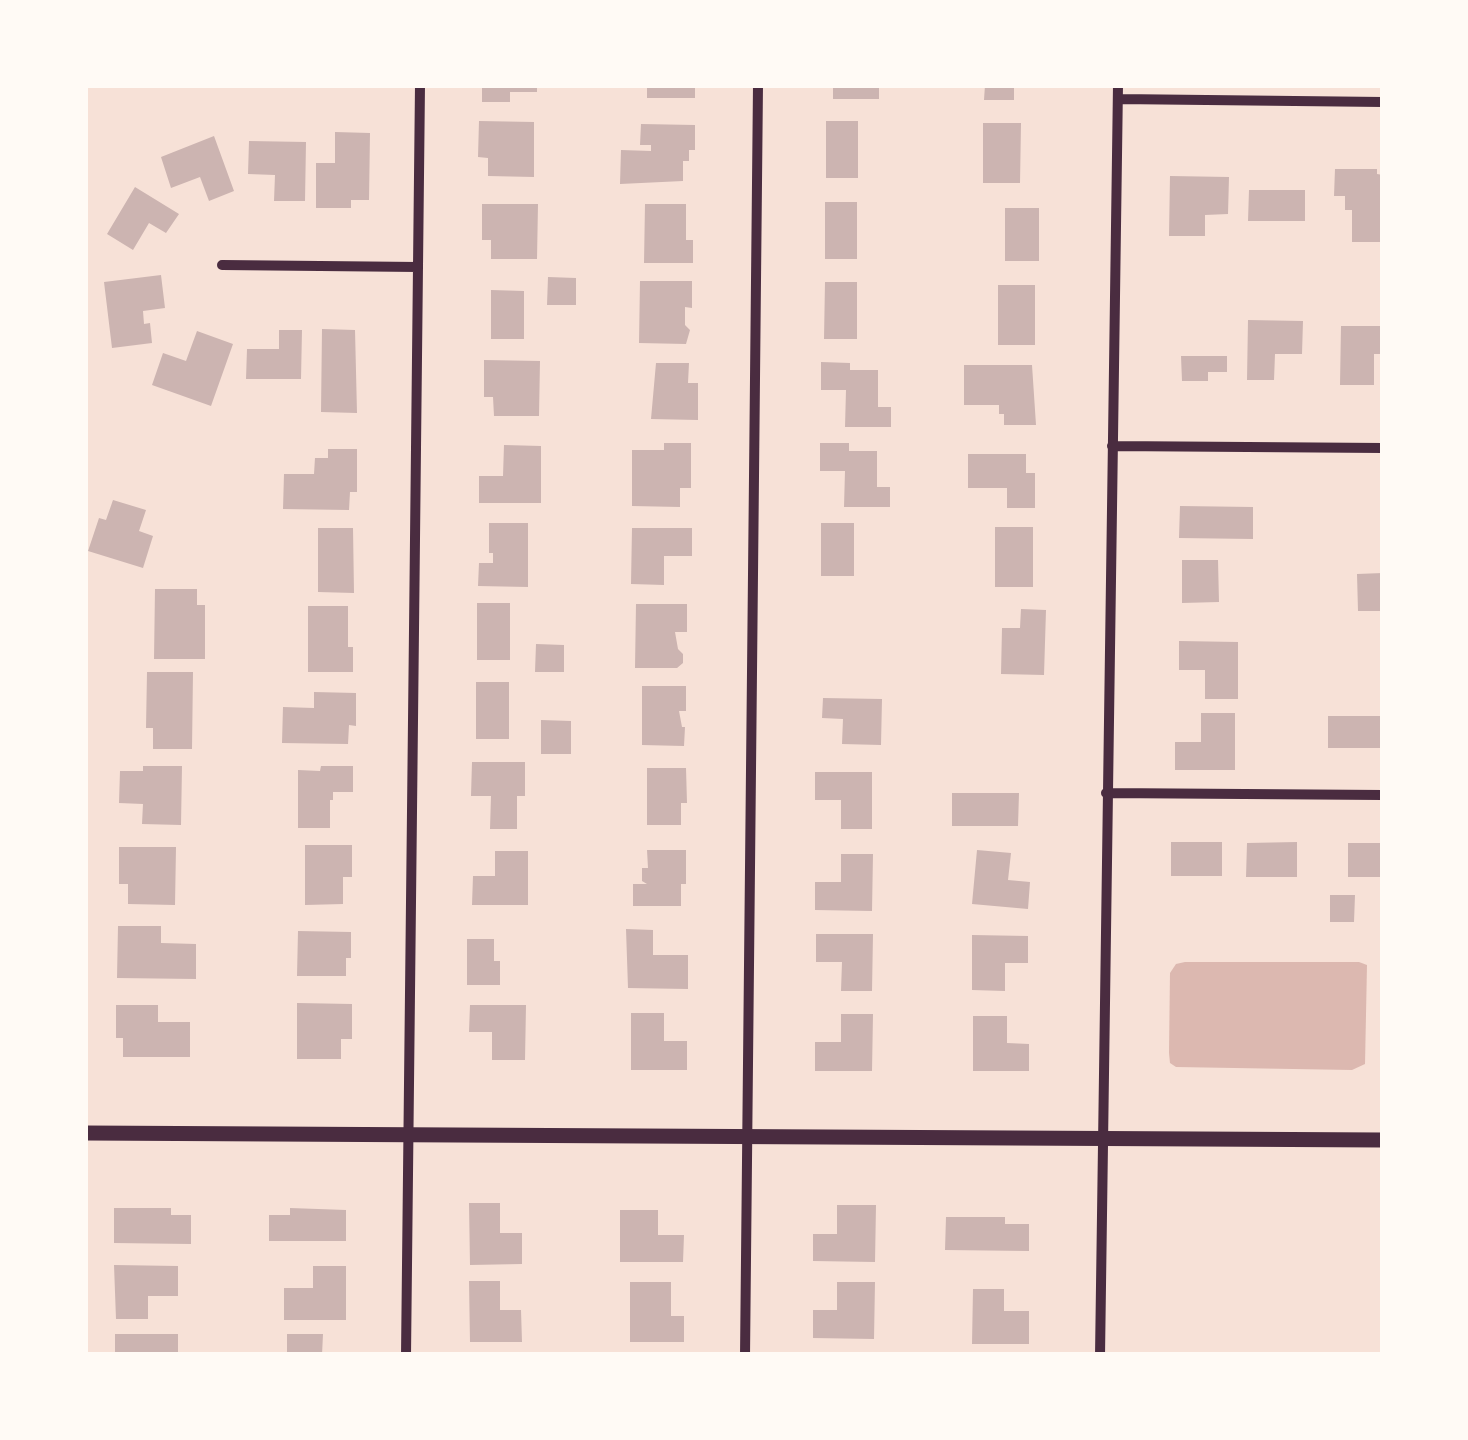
<!DOCTYPE html>
<style>
body{margin:0}
#map{position:relative;width:1468px;height:1440px;overflow:hidden;background:#f7e1d7;font-family:Arial,sans-serif}
canvas{display:block}
.frame{position:absolute;inset:0;border:88px solid #fffaf5;pointer-events:none}
</style>
<div id="map">
<canvas width="1468" height="1440"></canvas>
<div class="frame"></div>
</div>
<script>
const ctx = document.querySelector('canvas').getContext('2d');
ctx.lineJoin = 'round';
function fill(path, color) { ctx.fillStyle = color; ctx.fill(path, 'evenodd'); }
const toPath = rows => new Path2D(rows.map(r => 'M' + r).join(''));
function trace(path, color, width, dash) { ctx.strokeStyle = color; ctx.lineWidth = width; ctx.lineCap = dash ? 'butt' : 'round'; ctx.setLineDash(dash || []); ctx.stroke(path); }
const water = toPath([
 [1185,962,1359,962,1367,965,1365,1064,1352,1070,1176,1067,1170,1063,1169,1053,1170,973,1176,964]
]);
const building = toPath([
 [482,85,537,85,537,92,510,92,510,102,482,102],
 [647,85,695,85,695,98,647,98],
 [833,85,879,85,879,99,833,99],
 [985,85,1014,85,1014,100,984,100],
 [479,121,534,122,534,177,488,176,488,158,478,157],
 [826,121,858,121,858,178,826,178],
 [983,123,1021,123,1020,183,983,183],
 [641,124,695,125,695,150,689,150,689,161,683,161,683,181,620,184,621,150,651,151,651,145,640,145],
 [335,132,370,133,369,200,351,200,351,208,316,208,316,163,335,163],
 [214,136,234,191,209,201,200,177,171,188,161,157],
 [249,141,306,142,305,201,274,201,275,175,248,174],
 [1335,169,1377,169,1377,174,1383,175,1383,242,1352,242,1352,210,1345,210,1345,196,1334,196],
 [1170,176,1229,177,1228,214,1205,215,1205,236,1169,236],
 [135,187,179,214,166,233,149,223,133,250,107,234],
 [1249,190,1305,190,1305,221,1248,221],
 [825,202,857,202,857,259,825,259],
 [482,204,538,204,537,259,491,259,491,240,482,240],
 [645,204,686,204,686,240,693,240,693,263,644,263],
 [1005,208,1039,208,1039,261,1005,261],
 [161,275,165,308,143,311,144,324,150,323,152,343,112,348,104,282],
 [548,277,576,278,576,305,547,305],
 [640,281,692,281,692,308,685,307,685,325,690,330,686,344,639,343],
 [825,282,857,282,857,339,824,339],
 [998,285,1035,285,1035,345,998,345],
 [491,290,524,291,524,339,491,339],
 [1248,320,1303,321,1302,354,1275,354,1274,380,1247,380],
 [1341,326,1383,326,1383,354,1374,354,1374,385,1340,385],
 [322,329,355,330,357,413,321,412],
 [279,330,302,330,301,379,246,379,247,349,279,349],
 [197,331,233,344,211,406,152,385,163,353,186,361],
 [1181,356,1227,356,1227,372,1208,372,1208,381,1182,381],
 [484,360,540,361,539,416,494,416,493,397,484,397],
 [821,362,850,363,850,370,878,370,878,407,891,407,891,427,845,427,846,390,821,390],
 [656,363,689,363,688,383,698,383,698,420,651,419],
 [964,365,1032,365,1036,425,1004,425,1004,414,999,414,999,405,964,405],
 [664,443,691,443,691,488,680,488,680,507,632,506,632,450,664,450],
 [820,443,849,443,849,451,877,451,877,487,890,487,890,507,844,507,845,471,820,471],
 [504,445,541,446,541,503,479,503,479,476,503,476],
 [328,449,357,449,357,492,350,492,349,510,283,509,284,474,314,474,315,458,328,458],
 [968,454,1026,454,1026,473,1035,473,1035,508,1007,508,1007,488,968,488],
 [113,500,146,510,139,531,153,536,143,568,88,551,99,518,106,520],
 [1180,506,1253,507,1253,539,1179,538],
 [489,523,528,523,528,587,478,586,479,563,493,563,493,553,489,553],
 [821,523,854,523,854,576,821,576],
 [995,527,1033,527,1033,587,995,587],
 [318,528,353,528,354,593,318,592],
 [632,528,692,528,692,556,664,556,664,585,631,584],
 [1182,560,1218,560,1219,602,1182,603],
 [1383,573,1380,611,1358,611,1357,574],
 [155,589,197,589,197,605,205,605,205,659,154,659],
 [477,603,510,603,510,660,477,660],
 [636,604,687,604,687,632,675,632,678,649,683,654,683,663,677,668,635,668],
 [308,606,348,606,348,647,353,647,353,672,308,672],
 [1021,609,1046,610,1044,675,1001,674,1002,628,1020,628],
 [1179,641,1238,642,1238,699,1205,699,1205,670,1179,670],
 [536,644,564,645,564,672,535,672],
 [147,672,193,672,192,749,153,749,153,728,146,728],
 [476,682,509,682,509,739,476,739],
 [642,686,686,686,686,711,679,711,682,727,685,727,684,746,642,745],
 [314,692,356,693,356,726,349,725,348,744,282,743,283,707,314,708],
 [823,698,882,699,881,745,842,744,843,719,822,718],
 [1201,713,1235,713,1235,770,1175,770,1175,742,1201,742],
 [1328,716,1383,716,1383,748,1328,748],
 [541,720,571,721,571,754,541,754],
 [472,762,525,762,525,796,517,796,517,829,490,829,491,796,471,796],
 [143,766,182,766,181,825,142,824,143,804,119,803,120,771,143,771],
 [321,766,353,766,353,792,333,792,333,800,330,800,330,828,298,828,298,770,320,771],
 [647,768,686,768,687,803,681,803,681,825,647,825],
 [815,772,872,772,872,829,841,829,841,800,815,800],
 [952,793,1019,793,1018,826,952,826],
 [1171,842,1222,842,1222,876,1171,876],
 [1297,842,1297,877,1246,877,1247,843],
 [1348,843,1383,843,1383,877,1348,877],
 [305,845,352,845,352,877,343,877,343,904,305,905],
 [119,847,176,847,175,905,128,904,128,884,119,884],
 [647,850,686,850,686,884,681,884,681,906,633,906,633,884,647,884,642,881,642,868,648,868],
 [977,850,1011,853,1008,880,1030,882,1028,909,972,904],
 [495,851,528,851,528,905,472,905,473,876,495,876],
 [841,854,873,854,872,911,815,910,815,882,841,882],
 [1330,895,1355,895,1354,922,1330,922],
 [118,926,161,926,161,943,196,944,196,979,117,978],
 [626,929,653,930,653,955,688,955,688,989,628,988],
 [298,931,351,932,351,958,346,958,346,976,297,976],
 [816,934,873,934,872,991,841,991,842,962,816,962],
 [972,935,1028,936,1028,963,1005,963,1005,991,972,990],
 [467,939,494,939,494,961,500,961,500,985,467,985],
 [297,1003,352,1004,352,1039,341,1039,341,1059,297,1059],
 [116,1005,158,1005,158,1022,190,1022,190,1057,123,1057,123,1038,116,1038],
 [470,1005,526,1005,525,1060,492,1060,492,1032,469,1032],
 [631,1013,664,1013,664,1041,687,1041,687,1070,631,1070],
 [841,1014,873,1014,872,1071,815,1071,815,1042,841,1042],
 [973,1016,1007,1016,1007,1043,1029,1044,1029,1071,973,1071],
 [469,1203,500,1203,500,1233,522,1233,522,1264,470,1265],
 [837,1205,876,1205,875,1262,813,1261,813,1234,837,1234],
 [114,1208,171,1208,171,1215,191,1215,191,1244,114,1243],
 [290,1208,346,1210,346,1241,269,1241,269,1215,290,1215],
 [620,1210,658,1210,658,1235,684,1235,683,1262,620,1262],
 [946,1217,1005,1217,1005,1224,1029,1224,1029,1251,945,1250],
 [114,1265,178,1266,178,1296,148,1296,148,1319,116,1319],
 [313,1266,346,1266,346,1320,284,1320,284,1288,313,1288],
 [469,1281,500,1281,500,1310,521,1310,522,1342,470,1342],
 [630,1282,671,1282,671,1316,684,1316,684,1342,630,1342],
 [837,1282,875,1282,874,1339,813,1338,813,1310,837,1310],
 [973,1289,1004,1289,1004,1311,1029,1311,1029,1344,972,1344],
 [115,1334,178,1334,178,1355,115,1355],
 [287,1334,323,1334,322,1355,287,1355]
]);
const minor = toPath([
 [1118,99,1383,102],
 [222,265,418,267],
 [1112,446,1383,448],
 [1106,793,1383,795],
 [406,1355,420,85],
 [745,1355,758,85],
 [1100,1355,1118,85]
]);
const tertiary = toPath([
 [85,1133,1383,1140]
]);
fill(water, '#dcb8b0');
fill(building, '#ccb4b1');
trace(minor, '#4a2c40', 10);
trace(tertiary, '#4a2c40', 15);
</script>
